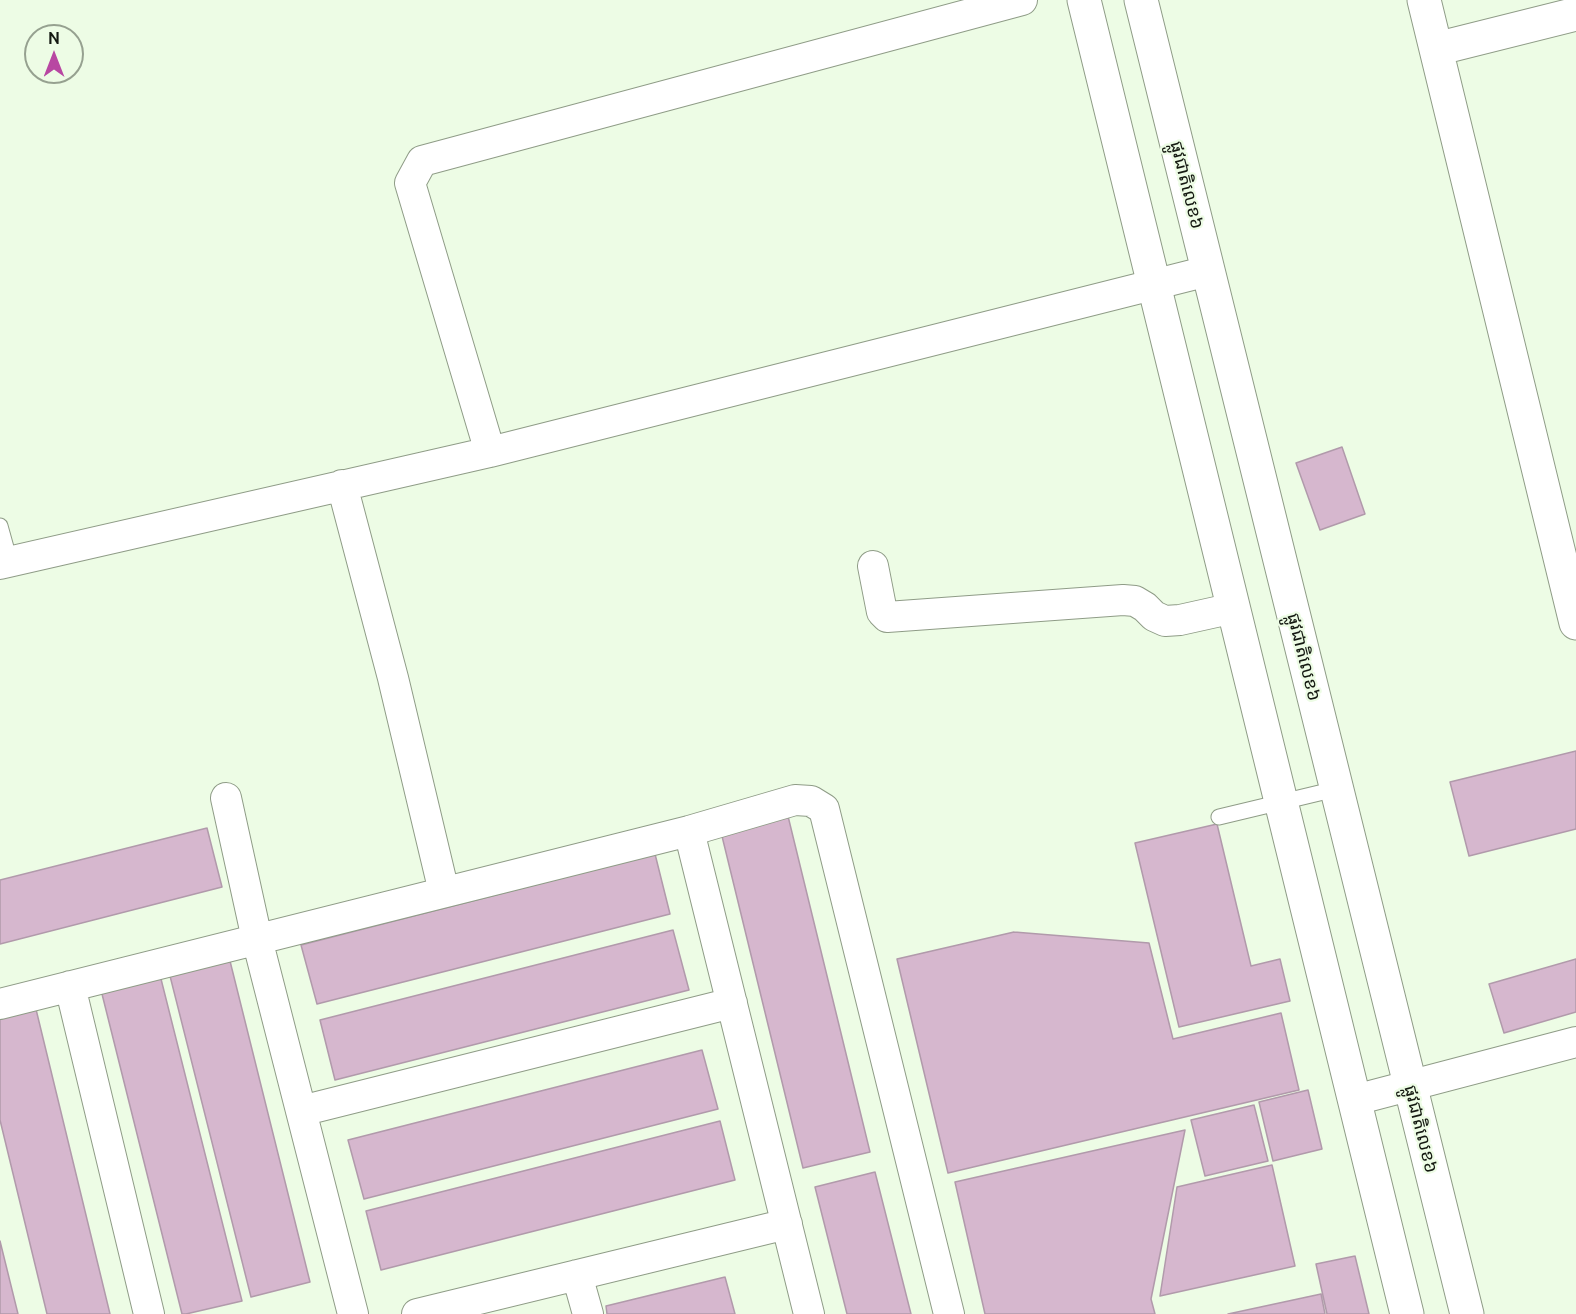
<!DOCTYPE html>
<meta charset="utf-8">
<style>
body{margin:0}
#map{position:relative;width:1576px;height:1314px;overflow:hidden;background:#edfce5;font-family:Ubuntu,sans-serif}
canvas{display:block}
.north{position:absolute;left:24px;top:24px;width:60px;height:60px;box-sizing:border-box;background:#edfce5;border:2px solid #96a190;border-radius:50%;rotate:0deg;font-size:16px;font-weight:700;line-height:24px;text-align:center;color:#141911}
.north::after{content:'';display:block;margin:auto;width:21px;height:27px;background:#b847a2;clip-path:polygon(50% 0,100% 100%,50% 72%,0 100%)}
</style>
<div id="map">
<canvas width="1576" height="1314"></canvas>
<div class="north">N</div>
</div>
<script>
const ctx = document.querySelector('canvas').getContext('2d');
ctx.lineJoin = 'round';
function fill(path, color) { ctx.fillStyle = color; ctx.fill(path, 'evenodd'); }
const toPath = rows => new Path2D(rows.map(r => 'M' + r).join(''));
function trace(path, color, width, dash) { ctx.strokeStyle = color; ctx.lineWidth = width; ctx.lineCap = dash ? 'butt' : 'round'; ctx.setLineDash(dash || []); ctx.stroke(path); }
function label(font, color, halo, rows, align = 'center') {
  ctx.font = font + ' Ubuntu,"Noto Sans Khmer",sans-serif'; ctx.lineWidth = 4.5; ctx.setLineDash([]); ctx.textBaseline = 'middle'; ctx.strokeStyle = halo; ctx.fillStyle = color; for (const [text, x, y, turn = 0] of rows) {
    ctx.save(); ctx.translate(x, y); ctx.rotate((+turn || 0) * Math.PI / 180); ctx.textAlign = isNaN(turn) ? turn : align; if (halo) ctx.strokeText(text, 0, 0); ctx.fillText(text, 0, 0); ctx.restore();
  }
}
const building = toPath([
 [1342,447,1365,514,1320,530,1296,463,1342,447],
 [1576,751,1576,829,1469,856,1450,782,1576,751],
 [787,812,870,1152,803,1168,720,828,787,812],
 [1217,824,1251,966,1280,959,1290,1001,1179,1027,1135,843,1217,824],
 [207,828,222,887,0,944,0,880,207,828],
 [655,854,670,914,317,1004,301,945,655,854],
 [673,930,689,990,335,1080,320,1020,673,930],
 [1014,932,1149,943,1173,1039,1281,1013,1299,1090,948,1173,897,959,1014,932],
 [228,953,310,1282,251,1297,168,968,228,953],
 [1576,959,1576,1012,1504,1033,1489,984,1576,959],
 [159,971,242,1301,186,1314,182,1314,100,986,159,971],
 [34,1001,110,1314,47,1314,0,1120,0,1009,34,1001],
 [702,1050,718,1109,364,1199,348,1140,702,1050],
 [1308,1090,1322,1149,1273,1161,1259,1102,1308,1090],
 [1254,1105,1268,1161,1205,1176,1191,1120,1254,1105],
 [720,1121,735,1180,381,1270,366,1211,720,1121],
 [1185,1130,1151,1299,1155,1314,985,1314,955,1182,1185,1130],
 [1272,1165,1295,1266,1160,1296,1177,1187,1272,1165],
 [875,1172,911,1314,847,1314,815,1187,875,1172],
 [0,1241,18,1314,0,1314,0,1241],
 [1355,1256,1369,1314,1327,1314,1316,1264,1355,1256],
 [725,1277,735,1314,607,1314,606,1306,725,1277],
 [1321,1294,1325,1314,1228,1314,1321,1294]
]);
const lane = toPath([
 [0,526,10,562],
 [1219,817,1336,789]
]);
const street = toPath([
 [1022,0,422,161,410,183,490,452,1208,271],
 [342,485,393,678,444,892],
 [0,564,490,452],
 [873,566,882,612,887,617,1123,600,1135,601,1145,607,1154,616,1165,621,1180,620,1234,608],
 [226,798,257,939,353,1314],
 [689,831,809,1314],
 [70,986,149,1314],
 [0,1004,689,831,795,800,811,801,824,809,949,1314],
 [1355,1100,1576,1042],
 [301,1111,732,1003],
 [577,1275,588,1314],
 [417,1314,787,1224]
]);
const secondary = toPath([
 [1424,0,1576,623],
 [1436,49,1576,14]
]);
const highway = toPath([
 [1084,0,1407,1314],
 [1141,0,1467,1314]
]);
const streetNames = [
 ["ផ្លូវជាតិលេខ៦",1187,185,76],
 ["ផ្លូវជាតិលេខ៦",1304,657,76],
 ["ផ្លូវជាតិលេខ៦",1421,1129,76]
];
fill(building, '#d6b7ce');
trace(building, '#b19aab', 1.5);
trace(lane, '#8f9c87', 17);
trace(street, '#8f9c87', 32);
trace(secondary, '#8f9c87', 35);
trace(highway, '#8f9c87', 35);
trace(lane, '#fff', 15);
trace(street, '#fff', 30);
trace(secondary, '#fff', 33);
trace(highway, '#fff', 33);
label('18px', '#141911', '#edfce5', streetNames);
</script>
